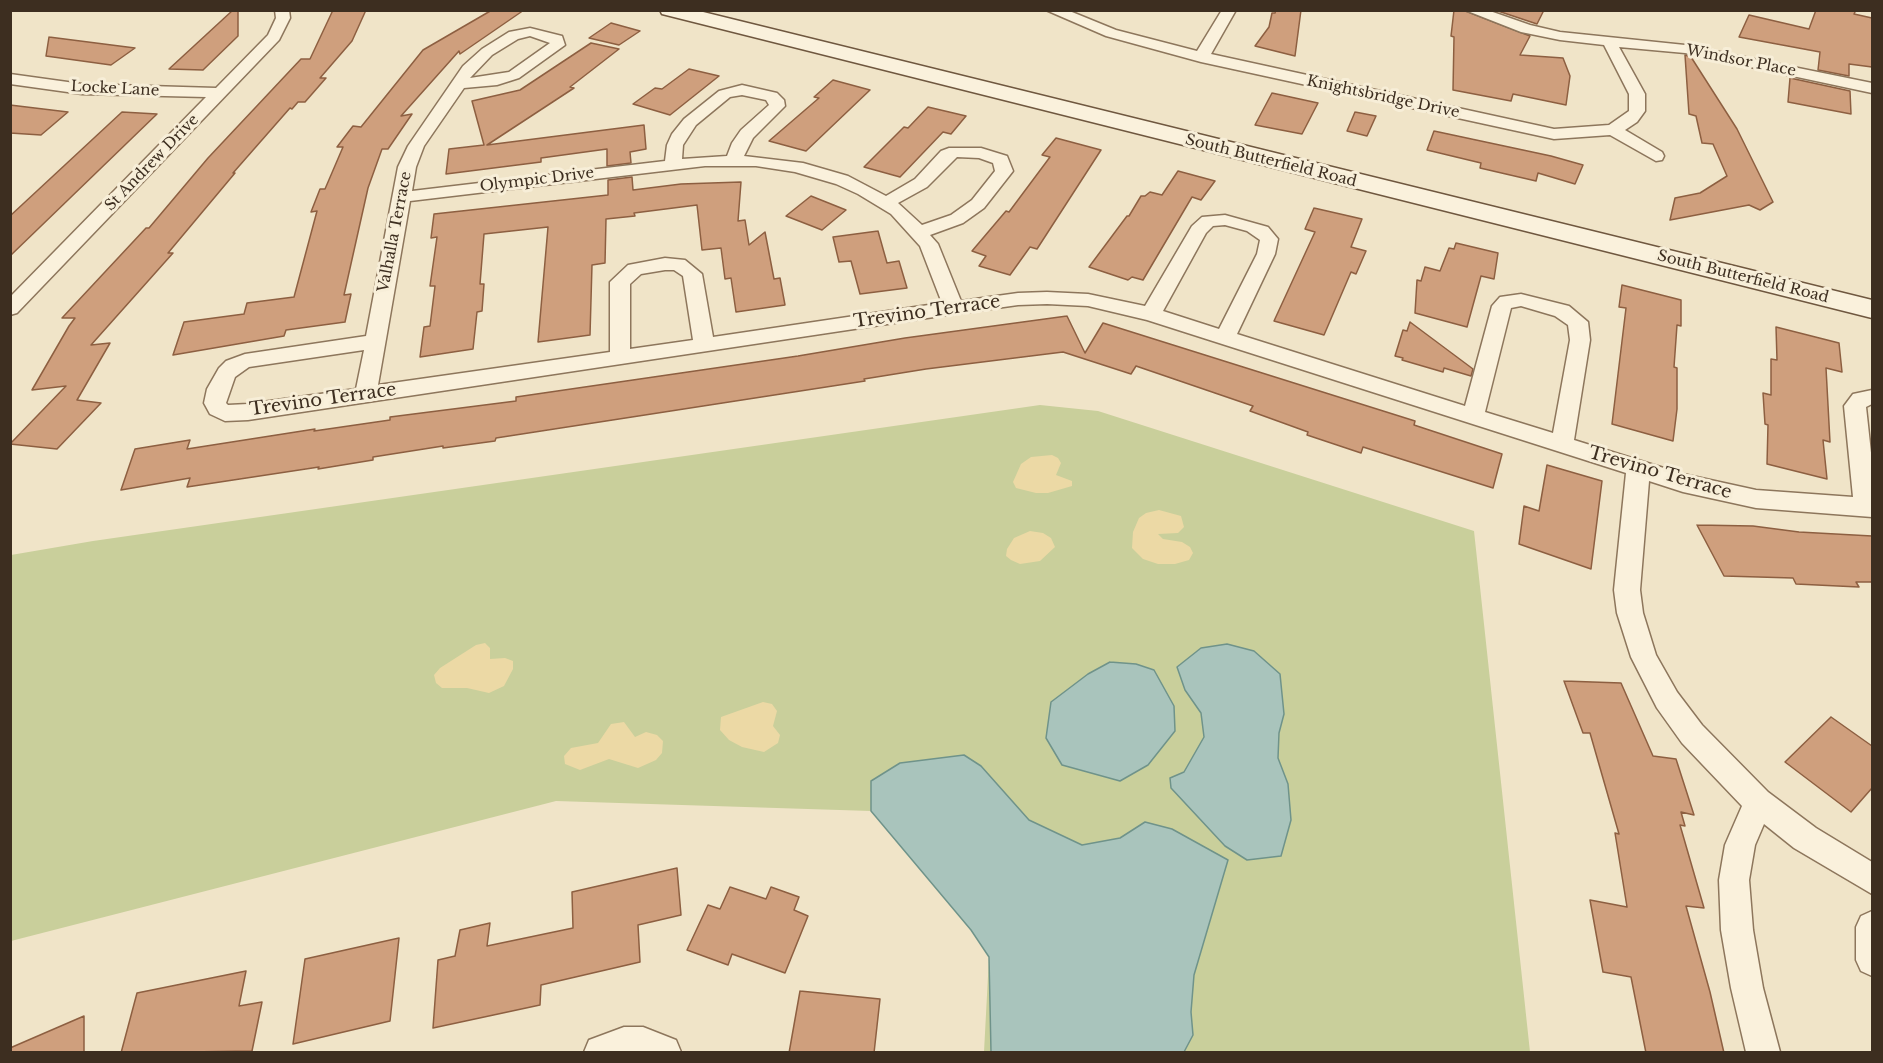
<!DOCTYPE html>
<style>
body{margin:0}
#map{position:relative;width:1883px;height:1063px;overflow:hidden;background:#f0e4c8;font-family:"Libre Baskerville",serif}
canvas{display:block}
.frame{position:absolute;inset:0;border:12px solid #3d2e20;pointer-events:none}
</style>
<div id="map">
<canvas width="1883" height="1063"></canvas>
<div class="frame"></div>
</div>
<script>
const ctx = document.querySelector('canvas').getContext('2d');
ctx.lineJoin = 'round';
function fill(path, color) { ctx.fillStyle = color; ctx.fill(path, 'evenodd'); }
const toPath = rows => new Path2D(rows.map(r => 'M' + r).join(''));
function trace(path, color, width, dash) { ctx.strokeStyle = color; ctx.lineWidth = width; ctx.lineCap = dash ? 'butt' : 'round'; ctx.setLineDash(dash || []); ctx.stroke(path); }
function label(font, color, halo, rows, align = 'center') {
  ctx.font = font + ' "Libre Baskerville",serif'; ctx.lineWidth = 6; ctx.setLineDash([]); ctx.textBaseline = 'middle'; ctx.strokeStyle = halo; ctx.fillStyle = color; for (const [text, x, y, turn = 0] of rows) {
    ctx.save(); ctx.translate(x, y); ctx.rotate((+turn || 0) * Math.PI / 180); ctx.textAlign = isNaN(turn) ? turn : align; if (halo) ctx.strokeText(text, 0, 0); ctx.fillText(text, 0, 0); ctx.restore();
  }
}
const green = toPath([
 [1040,405,1098,411,1474,531,1530,1052,984,1052,989,957,971,930,871,811,556,801,11,941,11,555,93,541]
]);
const sand = toPath([
 [1052,455,1058,458,1061,463,1056,475,1072,481,1072,486,1048,493,1036,493,1016,488,1013,482,1021,464,1031,457],
 [1159,510,1181,516,1184,527,1178,533,1158,534,1163,539,1182,542,1190,547,1193,553,1189,560,1175,564,1158,564,1143,559,1132,548,1133,532,1139,518,1146,513],
 [1030,531,1043,533,1051,538,1055,547,1040,561,1020,564,1011,560,1006,556,1007,549,1014,538],
 [485,643,490,648,490,659,505,658,513,661,513,669,504,686,489,693,467,688,442,688,436,683,434,675,440,668,476,645],
 [763,702,772,704,777,711,773,726,780,735,778,743,764,752,742,747,729,740,720,730,721,717],
 [624,722,635,737,646,732,657,735,663,741,662,753,656,760,638,768,609,759,580,770,565,764,564,756,571,748,598,743,611,724]
]);
const water = toPath([
 [1227,644,1254,651,1280,674,1284,714,1279,733,1278,758,1288,784,1291,820,1281,856,1247,860,1225,846,1171,788,1170,778,1184,772,1204,737,1201,713,1185,690,1177,667,1201,648,1227,644],
 [1110,662,1136,664,1154,670,1174,706,1175,731,1148,765,1120,781,1062,765,1046,738,1051,702,1088,674,1110,662],
 [964,755,981,766,1029,820,1082,845,1120,838,1145,822,1172,829,1228,860,1194,975,1191,1012,1193,1035,1184,1052,991,1052,989,957,971,930,871,811,871,781,900,763,964,755]
]);
const building = toPath([
 [233,10,238,10,238,36,203,70,169,69,233,10],
 [333,10,366,10,352,41,320,78,326,78,305,102,298,102,292,109,290,108,233,173,235,173,168,253,173,253,91,345,110,343,77,400,101,403,57,449,10,444,66,386,32,390,69,326,75,318,62,318,146,228,149,228,208,158,301,59,310,59,333,10],
 [492,10,524,10,460,54,459,51,401,116,412,114,388,149,382,149,368,188,344,295,351,294,345,322,286,330,284,336,173,355,184,322,244,314,247,303,294,297,317,211,311,212,320,189,325,189,343,147,337,147,353,126,361,127,423,50,492,10],
 [1276,10,1301,10,1295,56,1255,46,1269,27,1272,13,1275,13,1276,10],
 [1454,10,1463,10,1530,36,1520,55,1563,58,1570,76,1566,105,1513,94,1511,101,1453,90,1454,37,1451,36,1454,10],
 [1495,10,1544,10,1537,24,1495,10],
 [1816,10,1856,10,1854,14,1872,18,1872,67,1849,64,1849,76,1818,70,1820,52,1739,37,1749,15,1809,29,1816,10],
 [611,23,640,31,619,45,589,38,611,23],
 [49,37,135,48,111,65,46,56,49,37],
 [591,43,619,49,570,87,574,88,487,145,644,125,646,149,630,152,631,163,607,166,607,149,541,158,541,162,446,174,449,149,484,145,472,101,520,90,591,43],
 [1685,55,1691,57,1737,129,1773,202,1760,210,1749,205,1670,220,1675,198,1700,193,1727,176,1713,144,1702,143,1696,116,1689,114,1685,55],
 [689,69,719,76,670,115,633,104,655,88,662,89,689,69],
 [1790,78,1850,91,1851,114,1788,102,1790,78],
 [833,80,870,90,806,151,769,141,819,98,814,97,833,80],
 [1272,93,1318,103,1302,134,1255,125,1272,93],
 [10,105,68,112,41,135,10,133,10,105],
 [928,107,966,116,951,134,943,132,900,177,864,167,904,127,908,128,928,107],
 [122,112,157,114,10,256,10,216,122,112],
 [1355,112,1376,116,1367,136,1347,131,1355,112],
 [1434,131,1551,156,1583,165,1575,184,1538,173,1536,181,1480,168,1481,163,1427,150,1434,131],
 [1056,138,1101,150,1037,249,1030,247,1010,275,979,266,986,256,972,251,1006,211,1009,212,1050,157,1042,155,1056,138],
 [1178,171,1215,181,1201,200,1192,197,1143,280,1132,277,1128,280,1089,267,1127,216,1129,216,1141,196,1145,196,1150,192,1162,195,1178,171],
 [632,177,633,190,681,184,741,182,738,221,745,220,749,245,765,232,774,279,780,278,785,305,736,312,731,278,725,279,721,248,702,250,697,205,634,213,635,216,606,219,605,263,592,265,590,335,538,342,548,227,484,234,480,284,484,284,482,311,477,312,473,349,420,357,424,327,430,326,435,286,430,286,437,237,431,238,434,214,608,195,608,180,632,177],
 [811,196,846,210,822,230,786,216,811,196],
 [1314,208,1362,219,1351,247,1366,251,1356,274,1351,272,1324,335,1274,321,1315,232,1305,229,1314,208],
 [878,231,887,263,899,261,907,288,860,294,851,261,839,262,833,237,878,231],
 [1456,243,1498,253,1494,279,1481,276,1467,327,1415,313,1417,280,1421,281,1425,267,1440,271,1449,248,1454,249,1456,243],
 [1622,285,1681,300,1681,326,1677,325,1674,367,1677,368,1677,409,1673,441,1612,424,1626,308,1619,307,1622,285],
 [1067,316,1085,353,1103,323,1415,421,1414,425,1502,454,1493,488,1363,447,1361,453,1307,435,1308,432,1250,411,1253,406,1136,366,1131,374,1063,352,926,369,864,379,865,381,496,438,495,441,443,448,443,446,373,457,373,460,318,469,319,467,187,487,190,478,121,490,135,449,190,440,187,449,315,429,314,431,390,420,390,417,516,401,516,397,798,356,905,338,1067,316],
 [1410,322,1473,369,1471,376,1444,368,1443,372,1402,360,1403,358,1395,356,1403,330,1407,331,1410,322],
 [1776,327,1839,343,1842,372,1826,368,1830,442,1823,440,1827,479,1767,464,1768,425,1765,424,1763,393,1771,395,1771,359,1777,360,1776,327],
 [1547,465,1602,481,1591,569,1519,544,1524,506,1539,511,1547,465],
 [1697,525,1753,526,1799,532,1872,536,1872,582,1856,582,1859,587,1796,584,1793,578,1724,576,1697,525],
 [1564,681,1621,683,1653,756,1676,759,1694,815,1681,812,1685,826,1680,825,1704,908,1686,906,1710,992,1724,1053,1646,1053,1631,977,1603,972,1590,900,1627,907,1615,833,1619,834,1590,733,1583,733,1564,681],
 [1831,717,1872,746,1872,788,1851,812,1785,762,1831,717],
 [677,868,681,915,638,925,640,962,541,985,540,1005,433,1028,438,960,455,956,460,930,490,923,487,946,573,928,572,892,677,868],
 [730,887,766,899,771,887,799,897,794,910,808,916,785,973,732,954,728,965,687,950,708,905,720,909,730,887],
 [399,938,390,1021,293,1044,305,959,399,938],
 [246,971,239,1006,262,1002,252,1051,121,1053,137,993,246,971],
 [800,991,880,999,874,1053,789,1053,800,991],
 [84,1016,84,1053,10,1053,10,1048,84,1016]
]);
const minor = toPath([
 [275,10,289,10,290,18,279,40,17,313,10,315,10,297,206,97,82,94,10,84,10,74,82,84,216,88,268,35,276,18,275,10],
 [1046,10,1067,10,1116,30,1197,51,1222,10,1236,10,1211,54,1554,129,1609,125,1629,111,1629,94,1604,45,1560,40,1521,32,1465,10,1487,10,1530,25,1560,32,1685,45,1872,83,1872,93,1685,53,1619,47,1645,94,1645,111,1637,122,1625,130,1662,152,1664,156,1662,160,1656,161,1610,135,1554,139,1201,62,1106,36,1046,10],
 [530,28,562,36,565,45,519,78,497,85,464,88,424,146,416,167,412,191,665,161,667,145,672,134,684,119,719,91,742,85,777,93,784,100,785,106,753,138,744,156,803,163,848,176,886,196,915,179,941,151,949,148,981,148,1007,156,1013,171,984,208,963,223,930,235,938,244,961,301,1018,293,1047,292,1088,294,1145,306,1192,226,1202,217,1225,215,1268,227,1278,239,1275,254,1237,334,1465,406,1492,306,1500,297,1521,294,1569,306,1588,322,1590,340,1574,440,1683,474,1756,490,1853,497,1844,406,1853,394,1872,390,1872,404,1866,407,1872,462,1872,517,1756,508,1683,492,1649,481,1640,590,1643,613,1656,655,1677,692,1702,725,1768,792,1816,828,1872,862,1872,894,1794,848,1764,824,1755,845,1749,880,1753,930,1763,988,1780,1052,1746,1052,1731,988,1721,930,1719,880,1725,845,1742,806,1682,743,1657,708,1631,657,1617,613,1614,590,1626,473,1147,320,1088,306,1047,304,1018,305,954,314,248,420,225,421,210,414,204,403,207,389,219,368,226,361,245,354,366,336,398,167,408,146,463,66,482,49,509,32,530,28],
 [530,36,550,43,509,72,470,78,492,55,518,39,530,36],
 [742,95,766,100,769,105,741,130,732,143,727,156,682,159,683,145,696,125,730,97,742,95],
 [957,157,979,158,993,163,995,171,972,200,951,215,922,225,898,203,927,187,957,157],
 [705,166,756,166,795,172,836,184,858,194,891,214,920,246,942,303,713,337,702,274,685,260,665,258,628,265,610,282,610,352,378,385,410,201,705,166],
 [1225,225,1247,231,1260,240,1257,254,1219,329,1163,311,1206,233,1213,226,1225,225],
 [665,270,674,270,683,276,693,340,630,349,630,284,641,274,665,270],
 [1521,306,1555,316,1568,325,1570,340,1553,433,1485,412,1511,308,1521,306],
 [364,350,356,389,248,404,228,405,226,403,235,377,249,367,364,350],
 [1872,911,1872,976,1861,971,1856,960,1856,927,1861,916,1872,911],
 [624,1027,643,1027,676,1040,681,1052,584,1052,589,1040,624,1027]
]);
const secondary = toPath([
 [660,10,695,10,1872,300,1872,318,662,14,660,10]
]);
const farStreetnames = [
 ["Windsor Place",1741,61,11],
 ["Locke Lane",115,89,3],
 ["Knightsbridge Drive",1383,97,12],
 ["South Butterfield Road",1271,161,14],
 ["St Andrew Drive",152,163,-46],
 ["Olympic Drive",537,180,-7],
 ["Valhalla Terrace",395,232,-79],
 ["South Butterfield Road",1743,277,14]
];
const streetNames = [
 ["Trevino Terrace",927,312,-8],
 ["Trevino Terrace",323,400,-8],
 ["Trevino Terrace",1660,473,16]
];
fill(green, '#c9cf9b');
fill(sand, '#ecd9a5');
fill(water, '#a9c4bc');
trace(water, '#6f938a', 1.5);
fill(building, '#cf9f7d');
trace(building, '#8d5f41', 1.5);
trace(minor, '#8d765c', 3);
trace(secondary, '#6f573f', 3);
fill(minor, '#faf1dc');
fill(secondary, '#faf1dc');
label('15px', '#3d2e20', '#f7eed8', farStreetnames);
label('18px', '#3d2e20', '#f7eed8', streetNames);
</script>
